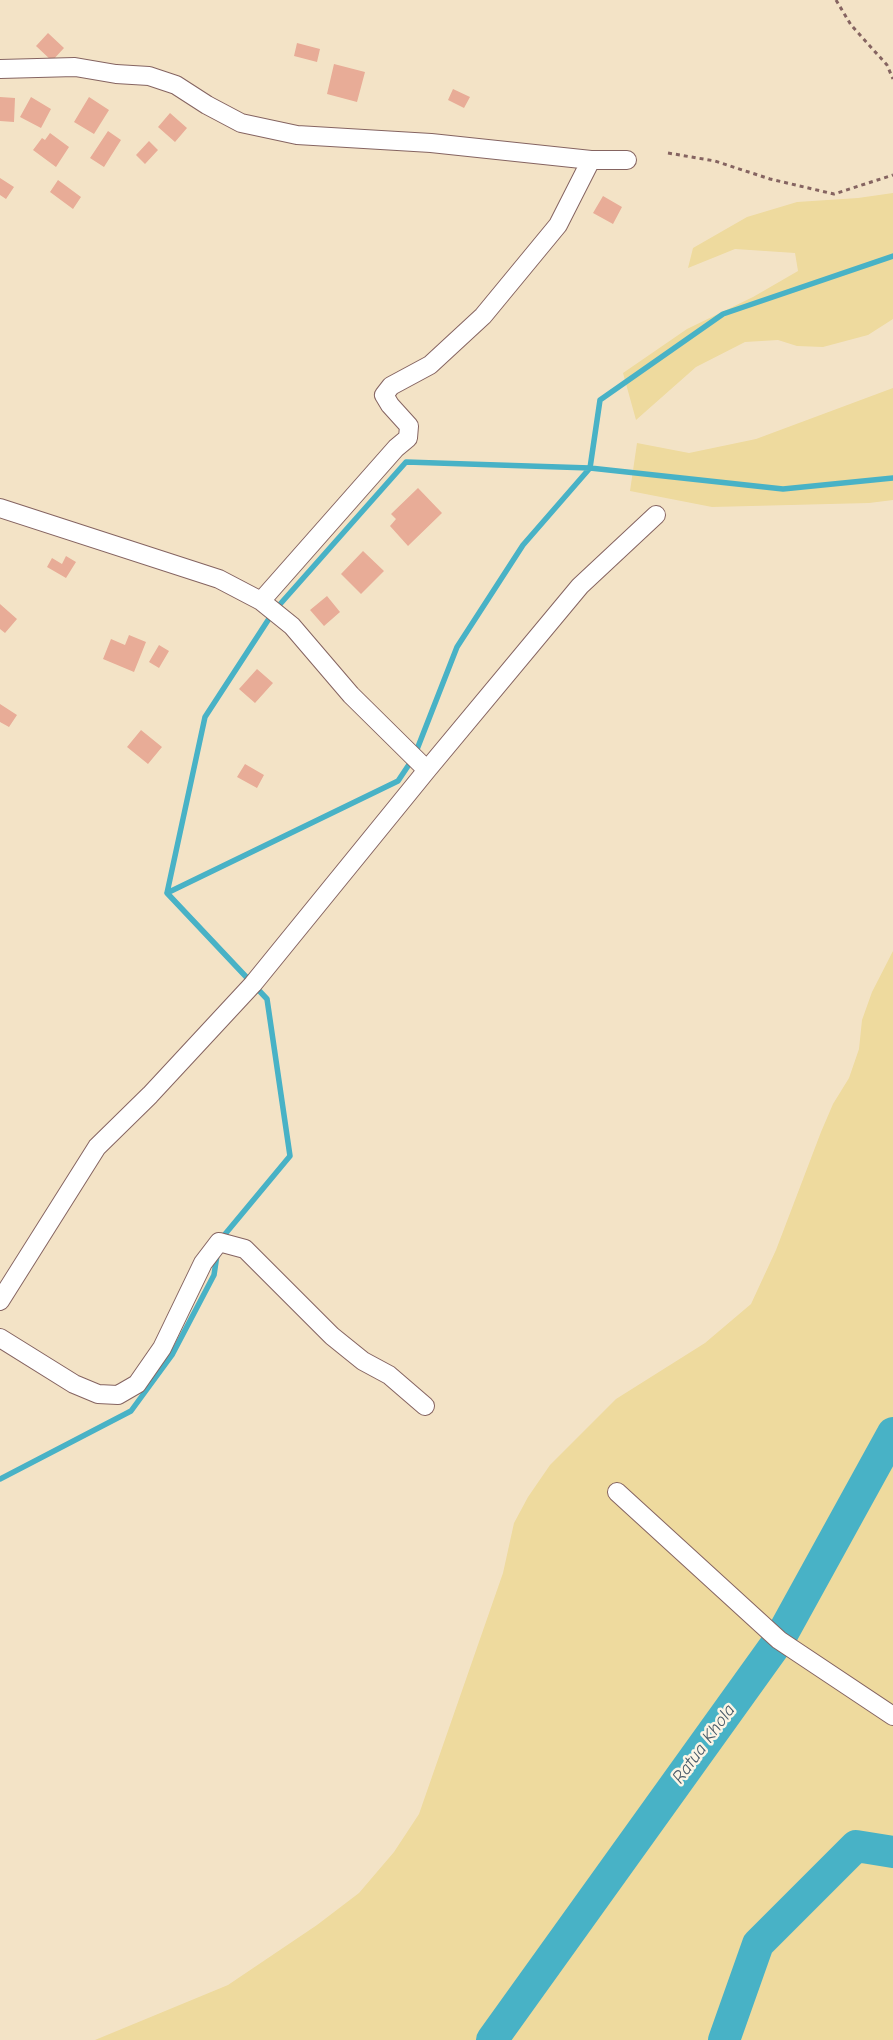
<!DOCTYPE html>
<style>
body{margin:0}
canvas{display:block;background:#f3e3c6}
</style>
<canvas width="893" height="2040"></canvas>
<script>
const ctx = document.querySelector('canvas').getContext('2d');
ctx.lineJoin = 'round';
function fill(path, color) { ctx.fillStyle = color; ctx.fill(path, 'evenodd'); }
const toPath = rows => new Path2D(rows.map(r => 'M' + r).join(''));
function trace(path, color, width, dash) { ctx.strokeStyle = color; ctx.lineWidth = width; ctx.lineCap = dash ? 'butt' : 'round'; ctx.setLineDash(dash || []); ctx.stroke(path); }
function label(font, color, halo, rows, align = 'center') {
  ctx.font = font + ' "Comic Neue",sans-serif'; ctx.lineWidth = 5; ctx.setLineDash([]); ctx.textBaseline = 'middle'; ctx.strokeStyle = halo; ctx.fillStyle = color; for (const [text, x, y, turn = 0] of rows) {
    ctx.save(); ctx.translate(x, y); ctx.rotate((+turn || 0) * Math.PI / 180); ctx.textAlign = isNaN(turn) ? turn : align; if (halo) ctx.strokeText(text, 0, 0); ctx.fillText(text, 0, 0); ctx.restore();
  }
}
const sand = toPath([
 [893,193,893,319,868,335,823,347,797,346,778,340,745,342,696,367,636,420,623,373,687,329,753,297,798,271,795,253,735,249,688,268,693,248,747,217,797,202,858,198],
 [893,388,893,500,869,503,712,507,630,491,637,443,689,453,756,439],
 [893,951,893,2040,95,2040,228,1985,317,1925,359,1893,394,1852,419,1814,503,1573,514,1523,528,1497,550,1465,616,1399,705,1343,751,1304,776,1250,821,1132,833,1104,849,1078,859,1049,862,1020,872,992]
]);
const stream = toPath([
 [167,893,398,781,414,757,457,647,523,545,590,468,600,400,723,314,893,256],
 [221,1239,290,1156,267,999,167,893,205,717,274,611,406,462,590,468,783,489,893,478],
 [0,1479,131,1411,172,1355,214,1275,217,1255]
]);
const river = toPath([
 [492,2040,779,1640,893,1433],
 [724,2040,758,1944,856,1846,893,1852]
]);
const building = toPath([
 [48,33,64,48,52,61,36,46],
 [297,43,320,49,317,62,294,56],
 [334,64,365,72,357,102,327,94],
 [453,89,470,97,464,108,448,100],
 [0,97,15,98,14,122,0,121],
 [31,97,51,109,41,128,20,117],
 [89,97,109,110,94,134,74,122],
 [170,113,187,128,175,142,158,127],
 [108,131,121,140,104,167,90,158],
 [50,133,69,147,56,167,33,150,42,138,45,140],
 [149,141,158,150,145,164,136,155],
 [0,178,14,187,6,199,0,195],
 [58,180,81,197,73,209,50,192],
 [603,196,622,207,613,224,593,213],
 [418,488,442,513,408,546,390,526,396,519,391,514],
 [363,551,384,571,361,594,341,574],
 [66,556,76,562,66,578,47,567,52,558,62,564],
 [327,596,340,612,324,626,310,610],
 [0,604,17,619,5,633,0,629],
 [129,635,146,642,134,672,103,659,111,639,125,645],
 [159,645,169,651,159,668,149,662],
 [257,669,273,683,255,703,239,689],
 [0,704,17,715,9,727,0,722],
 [141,730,162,747,148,764,127,747],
 [245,764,264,775,257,788,237,777]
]);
const path = toPath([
 [836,0,851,25,887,65,893,79],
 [668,153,715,161,770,179,834,194,893,175]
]);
const minor = toPath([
 [0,69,75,67,116,74,149,76,176,85,207,105,241,123,297,135,431,143,591,160,627,160],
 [0,508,219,579,261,601,396,448,408,438,409,426,390,405,384,395,391,386,430,365,483,316,558,225,591,160],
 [261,601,292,626,351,695,427,770],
 [0,1301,97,1147,150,1095,253,984,427,770,580,586,656,515],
 [0,1338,74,1384,98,1394,118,1395,137,1384,162,1348,203,1263,219,1242,245,1249,332,1336,363,1361,389,1375,425,1406],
 [617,1492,779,1640,893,1716]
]);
const waterNames = [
 ["Ratua Khola",704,1744,-54]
];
fill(sand, '#eeda9e');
trace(stream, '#48b2c6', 5.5);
trace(river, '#48b2c6', 32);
fill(building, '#e8ac97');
trace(minor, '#856461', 20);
trace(path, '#856461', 3, [4, 4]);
trace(minor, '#fff', 18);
label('italic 18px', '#495a69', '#fcf5e5', waterNames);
</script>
